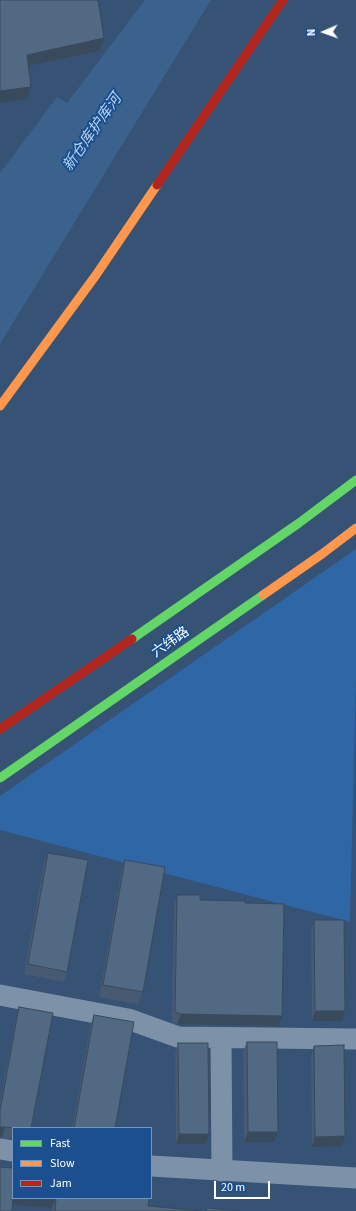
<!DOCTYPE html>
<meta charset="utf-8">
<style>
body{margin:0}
#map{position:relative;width:356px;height:1211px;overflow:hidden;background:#365274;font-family:"Source Sans 3",sans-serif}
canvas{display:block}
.legend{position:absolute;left:12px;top:1127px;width:140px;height:72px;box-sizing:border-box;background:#1b4f8f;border:1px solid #7695bc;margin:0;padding:5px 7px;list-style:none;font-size:12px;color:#fff}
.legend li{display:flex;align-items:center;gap:8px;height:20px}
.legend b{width:20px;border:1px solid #7695bc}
.north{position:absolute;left:304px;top:12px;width:40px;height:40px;-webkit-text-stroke:3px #1b4f8f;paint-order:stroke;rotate:268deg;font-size:11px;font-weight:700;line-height:16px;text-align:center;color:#fff}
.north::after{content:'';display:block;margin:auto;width:14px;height:18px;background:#fff;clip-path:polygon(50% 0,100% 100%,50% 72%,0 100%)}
.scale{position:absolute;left:214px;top:1181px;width:56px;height:18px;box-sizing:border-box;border:2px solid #fff;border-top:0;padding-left:5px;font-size:12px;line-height:14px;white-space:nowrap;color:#fff;-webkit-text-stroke:3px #1b4f8f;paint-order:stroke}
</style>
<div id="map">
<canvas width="356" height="1211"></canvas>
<ul class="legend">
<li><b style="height:5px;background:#63d668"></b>Fast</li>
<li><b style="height:5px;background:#ff974d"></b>Slow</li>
<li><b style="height:5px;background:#b3261e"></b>Jam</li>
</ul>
<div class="north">N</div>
<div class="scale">20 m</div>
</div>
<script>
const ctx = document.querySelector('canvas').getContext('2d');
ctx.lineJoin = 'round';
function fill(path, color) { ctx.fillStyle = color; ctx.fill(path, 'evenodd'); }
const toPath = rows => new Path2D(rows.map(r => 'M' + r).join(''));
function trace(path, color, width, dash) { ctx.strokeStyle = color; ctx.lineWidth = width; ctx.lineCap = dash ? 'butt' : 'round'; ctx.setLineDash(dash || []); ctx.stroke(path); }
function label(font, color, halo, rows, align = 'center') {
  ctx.font = font + ' "Source Sans 3","Noto Sans SC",sans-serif'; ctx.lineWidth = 4; ctx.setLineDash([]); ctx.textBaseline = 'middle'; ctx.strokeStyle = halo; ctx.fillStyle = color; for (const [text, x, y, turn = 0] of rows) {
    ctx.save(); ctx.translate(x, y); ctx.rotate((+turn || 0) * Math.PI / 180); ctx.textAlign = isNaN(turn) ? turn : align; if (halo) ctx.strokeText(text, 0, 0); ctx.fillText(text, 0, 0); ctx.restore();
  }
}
const green = toPath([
 [356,549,356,679,350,922,0,830,0,796]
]);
const water = toPath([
 [145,0,211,0,0,344,0,173,57,97,67,103]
]);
const street = toPath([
 [0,995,128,1019,178,1037,356,1039],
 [221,1038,222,1171],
 [0,1149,13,1151],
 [151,1166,356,1178]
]);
const fast = toPath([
 [132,639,299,523,356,480],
 [0,778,263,595]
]);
const slow = toPath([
 [0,406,96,275,157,185],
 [263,595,322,554,356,528]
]);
const jam = toPath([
 [157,185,283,0],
 [0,729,132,639]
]);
const wall = toPath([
 [48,853,67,972,64,982,24,974,44,863],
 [125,860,143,992,138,1004,99,997,121,872],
 [177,895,200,900,245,903,278,1026,177,1024,172,1022,174,905],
 [314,920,342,1021,312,1021,311,930],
 [19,1007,13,1128,13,1139,0,1137,0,1102,16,1017],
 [94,1015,115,1128,72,1128,90,1027],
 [247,1042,274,1142,244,1142,243,1052],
 [178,1043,205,1144,176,1144,175,1053],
 [314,1046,342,1146,312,1147,311,1056],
 [13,1198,149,1198,148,1206,202,1211,52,1211,52,1208]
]);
const shadedWall = toPath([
 [104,38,99,51,22,67,27,55],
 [31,87,27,99,0,103,0,91],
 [315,1011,345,1011,342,1021,312,1021],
 [181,1014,282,1016,278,1026,177,1024],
 [0,1127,5,1127,2,1137,0,1137],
 [248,1132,278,1132,274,1142,244,1142],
 [179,1134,209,1134,205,1144,176,1144],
 [345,1136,342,1146,312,1147,315,1137],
 [13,1198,56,1198,52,1208,9,1204]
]);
const building = toPath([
 [0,0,98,0,104,38,27,55,31,87,0,91,0,0],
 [48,853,88,860,67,972,28,964,48,853],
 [125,860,165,867,143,992,103,985,125,860],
 [177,895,200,895,200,900,245,901,245,903,284,904,282,1016,181,1014,175,1012,177,895],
 [314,920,344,920,345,1011,315,1011,314,920],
 [19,1007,53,1013,31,1128,13,1128,5,1127,0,1127,0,1111,19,1007],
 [94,1015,134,1022,115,1128,74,1128,94,1015],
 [247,1042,277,1042,278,1132,248,1132,247,1042],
 [178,1043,208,1043,209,1134,179,1134,178,1043],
 [344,1045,345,1136,315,1137,314,1046,344,1045],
 [0,1167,13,1168,13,1198,12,1211,0,1211,0,1167],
 [56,1198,149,1198,148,1206,202,1211,55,1211,56,1198],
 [207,1208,240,1211,206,1211,207,1208]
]);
const streetNames = [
 ["六纬路",171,643,-35]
];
const waterNames = [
 ["新仓库护库河",93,133,-55]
];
fill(green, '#2f66a5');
fill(water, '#3b618d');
trace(street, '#7d92a8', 21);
trace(fast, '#63d668', 9);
trace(slow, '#ff974d', 9);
trace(jam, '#b3261e', 9);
fill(wall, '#475a72');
fill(shadedWall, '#394a5c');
fill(building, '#526984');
trace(building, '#394a5c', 1);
label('14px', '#fff', '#1b4f8f', streetNames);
label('italic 15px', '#b5d3f5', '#1b4f8f', waterNames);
</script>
